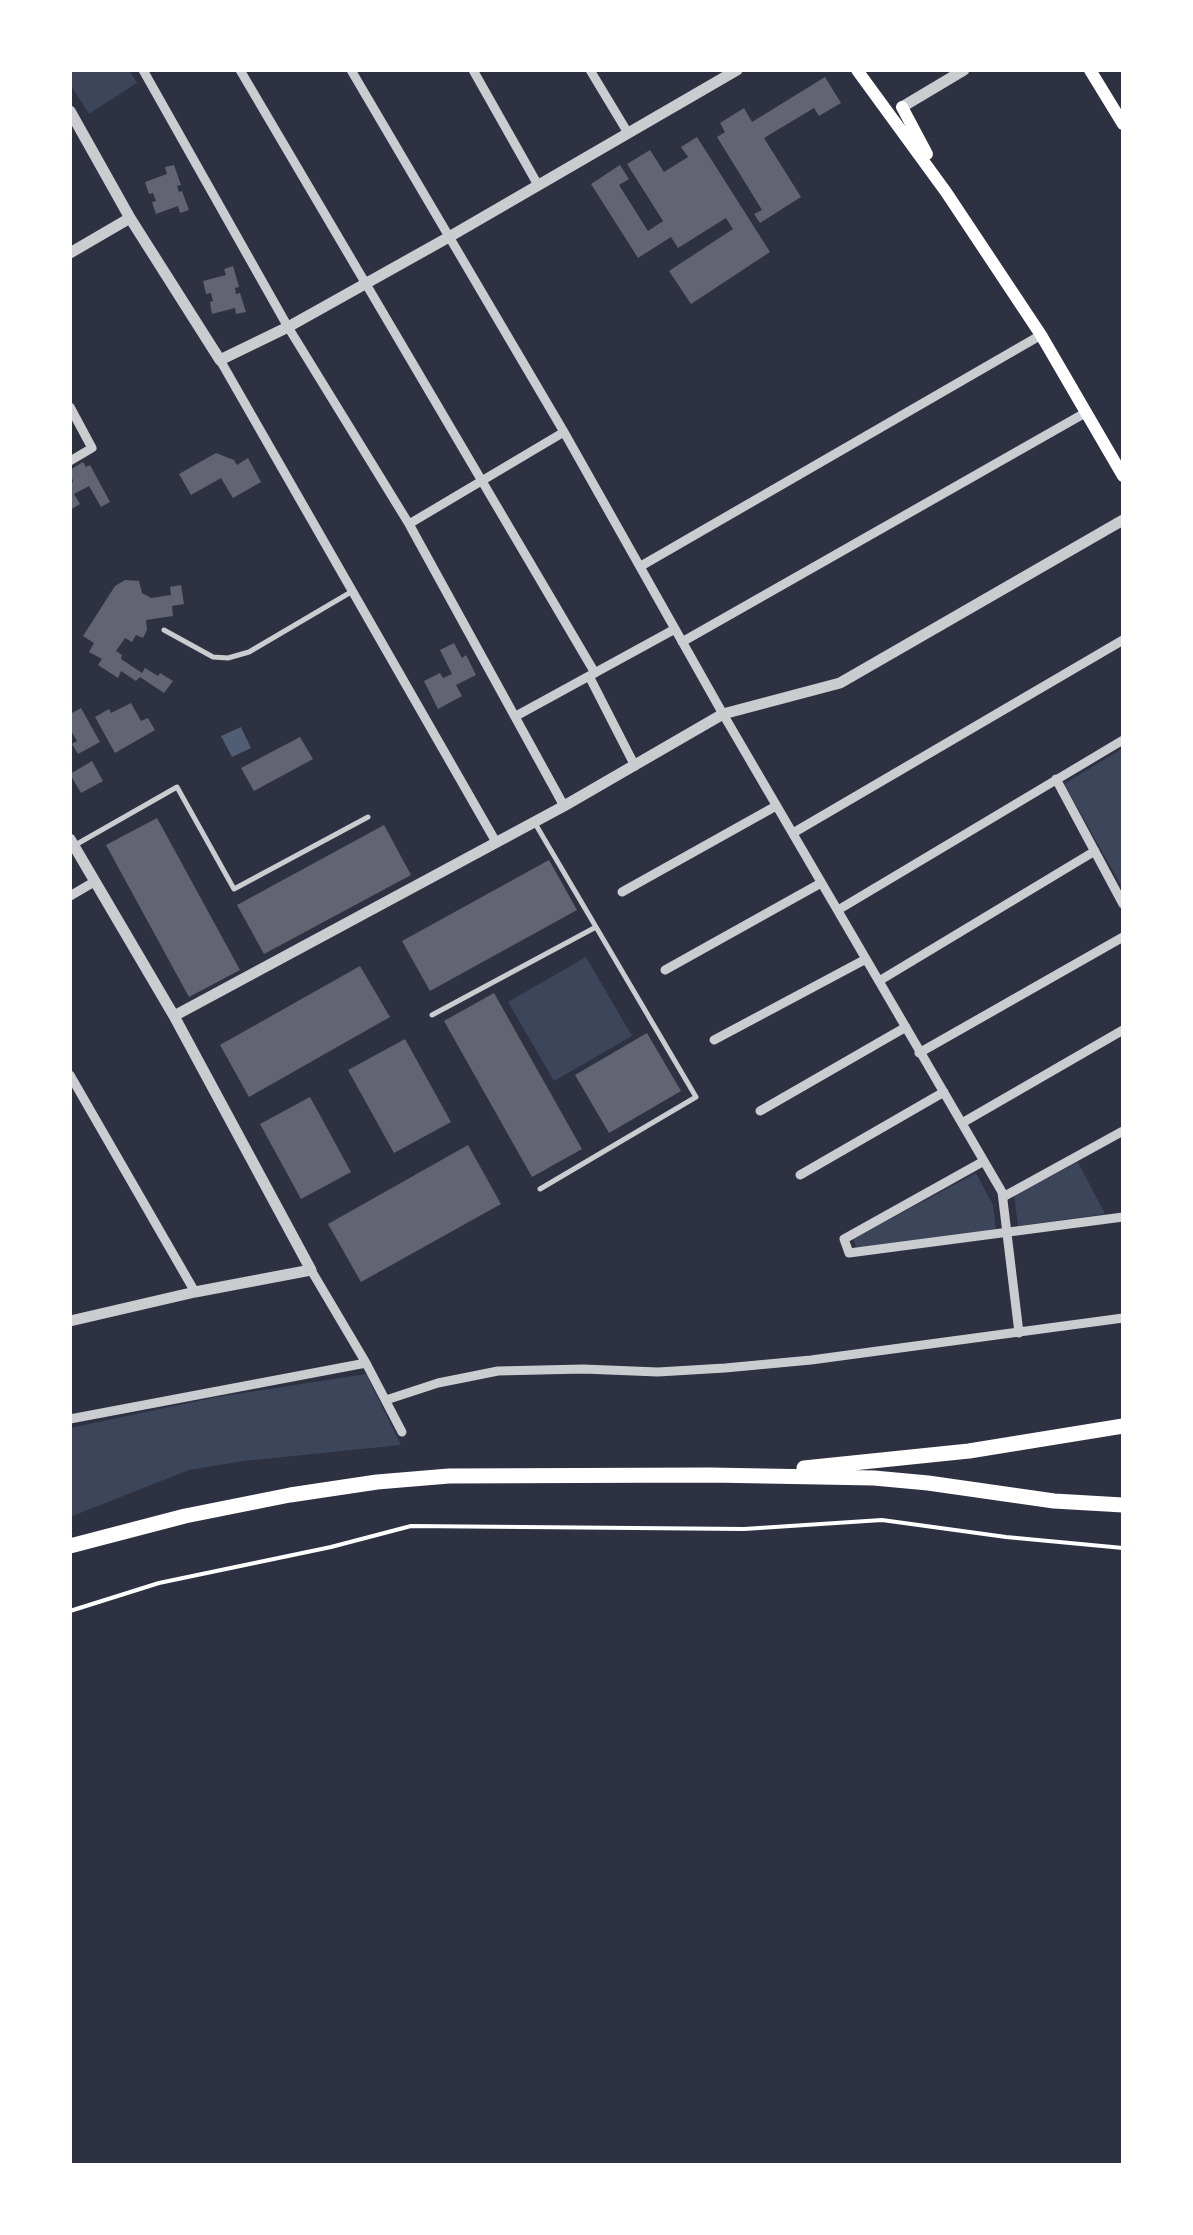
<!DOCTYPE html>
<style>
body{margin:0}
#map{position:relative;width:1193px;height:2235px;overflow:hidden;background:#2d3142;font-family:Mulish,sans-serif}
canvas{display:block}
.frame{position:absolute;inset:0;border:72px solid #fff;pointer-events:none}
</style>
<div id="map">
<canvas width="1193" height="2235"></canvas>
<div class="frame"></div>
</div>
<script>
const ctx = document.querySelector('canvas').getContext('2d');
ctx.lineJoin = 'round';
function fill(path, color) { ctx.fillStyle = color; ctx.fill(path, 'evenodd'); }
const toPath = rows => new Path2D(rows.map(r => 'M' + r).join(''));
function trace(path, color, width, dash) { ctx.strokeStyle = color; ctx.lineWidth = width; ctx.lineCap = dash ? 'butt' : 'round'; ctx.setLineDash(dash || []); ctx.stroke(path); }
const green = toPath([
 [70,70,129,70,137,83,89,114,70,84],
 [1123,748,1123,889,1064,784],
 [586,957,632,1036,554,1081,508,1002],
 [1078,1162,1105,1214,1018,1226,1014,1195],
 [976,1173,993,1205,996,1229,857,1248,853,1239],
 [366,1374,401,1445,244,1461,189,1470,70,1517,70,1428,217,1397]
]);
const water = toPath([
 [241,727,251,748,232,757,221,736]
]);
const building = toPath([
 [825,77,841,103,819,116,814,108,764,138,801,197,760,223,754,214,762,210,717,137,725,132,720,123,744,108,752,122],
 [697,137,770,252,691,304,669,271,733,229,726,218,678,248,671,237,638,258,591,184,620,165,629,179,619,185,648,231,663,221,627,164,650,150,664,172,688,157,681,147],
 [174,165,181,185,177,186,179,192,182,191,189,210,180,213,178,206,156,214,152,202,156,201,153,193,149,194,145,182,167,174,165,167],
 [233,266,239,287,235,288,236,294,240,293,246,312,236,314,235,308,212,314,210,302,213,301,211,293,206,294,203,281,226,275,224,269],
 [216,453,234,460,237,465,248,458,261,482,233,498,221,478,191,495,179,474],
 [83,462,86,467,90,465,110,502,101,507,89,486,74,494,80,504,70,510,70,484,73,482,70,470],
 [125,580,139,581,142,593,151,598,171,595,170,587,181,585,184,604,172,606,173,616,146,620,147,630,143,638,136,635,132,642,125,638,116,651,122,655,121,659,142,673,145,668,158,676,160,673,173,681,164,693,140,677,136,681,121,671,118,678,98,665,102,659,89,652,94,643,83,636,115,586],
 [454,643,462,658,466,655,476,675,456,685,462,696,438,709,424,681,440,673,443,678,452,674,440,650],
 [131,703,141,721,148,718,155,730,115,753,95,717,109,709,111,713],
 [81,708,100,742,78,754,72,744,77,741,70,729,70,714],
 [300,737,313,759,254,791,241,768],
 [92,761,103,781,81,793,70,774],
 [157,818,240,970,189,997,106,845],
 [384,825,411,875,264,954,237,905],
 [549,860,577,910,430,991,402,941],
 [360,966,390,1017,249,1097,220,1045],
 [494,993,582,1149,532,1177,444,1021],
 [647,1033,681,1091,609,1133,575,1075],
 [405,1039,451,1122,394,1153,348,1070],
 [310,1097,351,1172,301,1199,260,1124],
 [468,1145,501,1204,361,1282,328,1224]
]);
const path = toPath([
 [70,1611,159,1583,331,1547,411,1526,744,1529,882,1520,1006,1537,1123,1548]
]);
const service = toPath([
 [164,630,213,657,228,658,249,652,351,592],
 [536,825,696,1097,540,1189],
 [77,844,177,787,234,889,368,817],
 [432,1015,596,927]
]);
const minor = toPath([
 [143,70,288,327,409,524,564,806],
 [240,70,595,673],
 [351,70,564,432,723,714,1002,1192,1019,1333],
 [473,70,538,185],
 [590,70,628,133],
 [220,360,496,842],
 [70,407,92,448,70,461],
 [409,524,564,432],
 [641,566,1041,335],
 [682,642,1085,413],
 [589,676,635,766],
 [516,716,675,629],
 [1056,779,1123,904],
 [793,833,1123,640],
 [622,892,776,806],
 [70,896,94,882],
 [838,910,1123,740],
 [665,970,821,883],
 [879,981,1095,851],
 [714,1040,866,959],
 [919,1053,1123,937],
 [70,1075,195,1292],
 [760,1111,906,1027],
 [962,1123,1123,1030],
 [984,1161,844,1239,849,1253,1123,1217],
 [800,1175,944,1092],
 [1003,1197,1123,1131],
 [311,1270,366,1363,402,1432],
 [386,1400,438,1383,498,1371,583,1369,658,1372,725,1368,811,1360,1123,1318],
 [70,1419,366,1363]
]);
const tertiary = toPath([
 [902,107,964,70],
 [70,111,130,218,220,360,288,327,449,237,737,70],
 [70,253,130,218],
 [70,839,174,1016,311,1270,195,1292,70,1321],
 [174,1016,564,806,723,714,840,683,1123,520]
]);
const secondary = toPath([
 [857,70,946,192,1041,335,1123,476],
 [1090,70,1123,124],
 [902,107,927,154]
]);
const trunk = toPath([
 [804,1468,969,1451,1123,1426],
 [70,1546,185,1516,290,1495,377,1482,449,1476,710,1475,874,1478,928,1483,1054,1501,1123,1505]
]);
fill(green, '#3c4559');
fill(water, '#4f5d75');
fill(building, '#626471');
trace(path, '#fff', 4);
trace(service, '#caccd0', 5);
trace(minor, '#caccd0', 9);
trace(tertiary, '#caccd0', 11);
trace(secondary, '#fff', 12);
trace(trunk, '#fff', 15);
</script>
